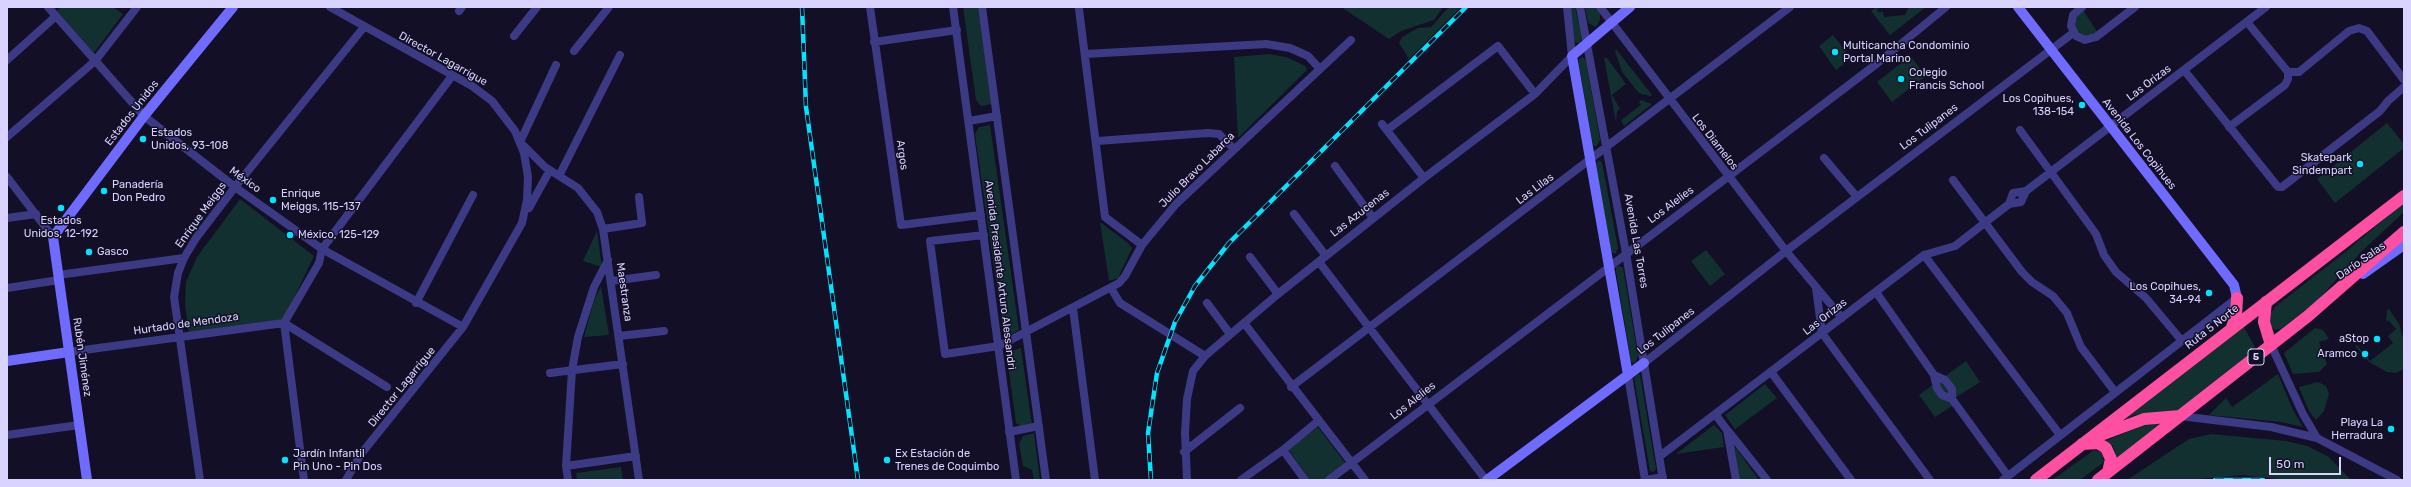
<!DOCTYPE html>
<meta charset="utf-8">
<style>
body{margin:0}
#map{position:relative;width:2411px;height:487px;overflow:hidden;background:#130f26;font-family:Rubik,sans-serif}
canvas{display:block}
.frame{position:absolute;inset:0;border:8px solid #d9d4ff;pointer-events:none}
.scale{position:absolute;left:2269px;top:457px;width:72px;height:18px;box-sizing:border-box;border:2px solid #d9d4ff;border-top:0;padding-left:5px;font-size:12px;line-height:14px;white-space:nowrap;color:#d9d4ff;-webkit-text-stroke:3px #130f26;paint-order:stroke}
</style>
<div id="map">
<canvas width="2411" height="487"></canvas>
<div class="frame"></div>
<div class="scale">50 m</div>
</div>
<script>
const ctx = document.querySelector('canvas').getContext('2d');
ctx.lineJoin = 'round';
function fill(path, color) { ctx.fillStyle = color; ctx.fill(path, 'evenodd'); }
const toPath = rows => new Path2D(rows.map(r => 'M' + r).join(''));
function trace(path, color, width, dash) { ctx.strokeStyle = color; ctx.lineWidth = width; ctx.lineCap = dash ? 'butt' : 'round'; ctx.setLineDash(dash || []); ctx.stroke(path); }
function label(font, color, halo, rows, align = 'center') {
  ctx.font = font + ' Rubik,sans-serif'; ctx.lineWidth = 3; ctx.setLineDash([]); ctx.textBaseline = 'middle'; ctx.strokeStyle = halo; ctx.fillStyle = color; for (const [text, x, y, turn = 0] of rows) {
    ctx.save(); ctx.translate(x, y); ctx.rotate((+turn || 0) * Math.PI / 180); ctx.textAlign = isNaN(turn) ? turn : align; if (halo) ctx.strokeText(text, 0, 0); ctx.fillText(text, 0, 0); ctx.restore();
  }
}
const green = toPath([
 [61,7,113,7,123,14,94,53,57,11],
 [963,7,978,7,992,104,981,106,976,100],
 [1341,7,1443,7,1434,20,1401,31,1389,39],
 [1449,7,1461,7,1409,59,1399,43,1402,37,1418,28,1431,27],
 [1575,7,1582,38,1580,43,1575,42,1568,8],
 [1585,7,1595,7,1600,13,1600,20,1596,27,1588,23],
 [1877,7,1878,12,1883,12,1884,17,1905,15,1909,7,1926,7,1890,35,1871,11],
 [2083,10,2098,33,2092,37,2081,36,2074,30,2077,14],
 [1833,35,1851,58,1836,70,1819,46],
 [1616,49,1652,95,1650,96,1639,93,1622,72,1615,51],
 [1270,54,1289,58,1305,66,1307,70,1238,138,1234,57],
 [1910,56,1926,76,1892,102,1877,82],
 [1583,57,1586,61,1600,140,1596,147,1593,145,1579,65,1579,59],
 [1604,58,1607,58,1626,84,1612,95,1620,109,1617,111,1616,122],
 [1641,100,1652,104,1624,126,1621,120,1641,105,1639,102],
 [2387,123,2404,144,2404,148,2335,203,2317,179],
 [990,125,1019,330,1010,335,1005,331,1002,323,975,134,979,127],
 [1598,160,1602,162,1618,248,1615,254,1611,252,1596,164],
 [240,199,314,256,283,321,189,334,185,305,186,282,197,257],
 [2404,202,2404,212,2362,251,2316,302,2281,329,2275,330,2270,326,2270,314,2276,306,2348,250],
 [1100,222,1128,243,1132,248,1118,278,1109,281],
 [597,231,602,267,583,261],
 [1706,250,1725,274,1710,286,1691,261],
 [1620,266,1623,268,1638,356,1635,363,1631,362,1616,271,1616,267],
 [601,286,609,335,584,337,594,301],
 [2389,309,2399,324,2404,342,2404,369,2396,373,2387,372,2369,362,2355,346,2357,345,2370,361,2393,343,2388,336,2396,329,2388,320,2386,322,2387,310],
 [2244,327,2256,349,2178,410,2134,415,2114,424],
 [2315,328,2323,330,2329,339,2319,342,2327,364,2319,372,2293,374,2284,353],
 [1021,348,1032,425,1020,426,1016,423,1007,356,1009,352],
 [1966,361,1980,382,1952,400,1952,406,1935,417,1919,395],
 [1638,374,1640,375,1656,469,1653,472,1650,471,1634,378],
 [2278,374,2293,410,2303,427,2281,422,2209,415,2226,398,2232,407],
 [2318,382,2326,386,2329,394,2324,411,2316,420,2309,411,2299,387],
 [1765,384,1777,398,1735,429,1725,415],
 [2166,422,2117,458,2113,446,2106,441,2141,426],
 [1714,425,1722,433,1724,447,1676,454],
 [1318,427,1346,464,1326,480,1310,480,1288,449],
 [1034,433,1040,480,1034,480,1032,470,1023,466,1019,444,1023,436],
 [2211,434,2286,441,2307,446,2329,457,2349,478,2355,480,2285,480,2243,475,2187,480,2127,480,2189,439],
 [1733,444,1759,480,1739,480],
 [2094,450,2101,452,2104,462,2080,480,2052,480],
 [621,467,623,480,577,480,576,473]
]);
const street = toPath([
 [48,7,144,116,235,187,322,249,463,327],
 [330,7,472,86,492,101,515,131,524,153,528,177,527,200,522,223,463,327,361,454,346,480],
 [870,7,901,225,981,215],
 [953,7,1016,480],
 [982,7,1046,480],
 [1580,7,1626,253,1663,480],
 [1600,7,1786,251,1842,318],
 [2082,7,2073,15,2071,26,2076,36,2085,40,2096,37,2135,7],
 [1079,9,1105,217,1142,245],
 [459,11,462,7],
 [2247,22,2288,72,2299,72,2349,31,2359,28,2367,31,2404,80],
 [514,36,537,7],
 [874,42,957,30],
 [574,51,609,7],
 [1085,54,1266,44,1290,48,1308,56,1319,68],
 [7,60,56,16],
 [556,65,520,142,545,167,578,188,597,212,603,229,639,480],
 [2184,70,2278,187,2282,187,2380,111,2388,101,2404,87],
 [969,121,997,116],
 [1382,124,1424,178],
 [2229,127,2285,85,2288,79,2288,72],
 [1387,130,1498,46,1535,94],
 [2020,130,2096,234,2104,255,2116,272,2146,298,2182,341],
 [7,137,95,61,137,7],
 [1097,141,1208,133,1219,134,1234,149],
 [1824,158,1857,197],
 [1335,166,1373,218],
 [559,176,620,55],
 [7,177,53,237],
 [1953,180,2022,272,2032,282,2053,296,2067,313,2081,347,2115,392],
 [2009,204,2013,193,2026,191,2266,7],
 [529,208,550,170],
 [1294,214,1326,256],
 [7,218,36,214],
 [603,229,642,223,639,197],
 [984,235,930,241,945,354,999,346,1119,283,1125,276,1142,245,1176,204,1351,40],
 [1924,255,2060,435],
 [1250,257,1278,294],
 [1319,262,1486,480],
 [58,275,184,258],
 [612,281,656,275],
 [7,288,59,280],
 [1111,288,1120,303,1205,356],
 [1816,288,1822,333,1930,480],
 [1876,292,1934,375,1937,388,1942,395,1952,399,2008,476],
 [416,303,473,195],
 [1207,303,1230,334],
 [1073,308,1095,480],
 [284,323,319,263,322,249,452,76],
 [284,323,304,480],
 [284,323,387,387],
 [1244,323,1365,480],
 [619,336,664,331],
 [2271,345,2303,414,2317,438,2397,480],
 [69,352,284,323],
 [1644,363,1786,251,2073,33],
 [1771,372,1851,480],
 [550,373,623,364],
 [1628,375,1645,480],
 [1934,375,1945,380,1952,389,1952,399],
 [1291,387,1790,7],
 [1715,414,1727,430,1736,480],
 [2180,416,2271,427,2317,438],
 [1009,432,1039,426],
 [1729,432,1767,480],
 [7,435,79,425],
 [1283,450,1305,480],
 [1184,452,1240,408],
 [1660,456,1924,255,1955,246,2009,204,2021,202,2026,191],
 [566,466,636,456],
 [200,480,174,297,178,273,184,258,196,238,235,187,364,27],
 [568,480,566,466,572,370,578,337,594,287,608,260],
 [1187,480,1185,433,1187,399,1193,371,1205,356,1278,294,1424,178,1535,94,1572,56,1567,7],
 [1241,480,1283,450,1318,421],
 [1329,480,1879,62,1946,7],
 [1646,480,1663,477],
 [2003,480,2237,298]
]);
const secondary = toPath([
 [2018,7,2234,285,2237,298],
 [2363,274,2404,245],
 [7,361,69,352],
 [1628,375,1572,56,1630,7],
 [87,480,53,237,144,116,233,7],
 [1487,480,1644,363]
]);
const highway = toPath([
 [2266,302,2264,322,2271,345],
 [2232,327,2236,316,2237,298],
 [2101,435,2144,419,2180,416],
 [2082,444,2098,443,2106,448,2111,459,2108,472],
 [2036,480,2404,196],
 [2098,480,2308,316,2404,232]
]);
const rail = toPath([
 [802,7,806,107,858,480],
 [1151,480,1148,433,1157,373,1175,322,1195,286,1229,243,1466,7],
 [2215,480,2263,480]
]);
const markers = [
 [1835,52,4,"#00e5ff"],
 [1901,79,4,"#00e5ff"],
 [2082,105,4,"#00e5ff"],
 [143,139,4,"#00e5ff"],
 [2360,164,4,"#00e5ff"],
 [104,191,4,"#00e5ff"],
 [273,200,4,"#00e5ff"],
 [61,208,4,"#00e5ff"],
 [290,235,4,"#00e5ff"],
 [89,252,4,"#00e5ff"],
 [2209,293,4,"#00e5ff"],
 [2377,339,4,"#00e5ff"],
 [2365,354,4,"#00e5ff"],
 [2391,429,4,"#00e5ff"],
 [285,460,4,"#00e5ff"],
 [887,460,4,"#00e5ff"]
];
const shields = [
 [2256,357,16]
];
const shieldNames = [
 ["5",2256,357]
];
const poiNames = [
 ["Multicancha Condominio",1843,46],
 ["Portal Marino",1843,59],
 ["Colegio",1909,73],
 ["Francis School",1909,86],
 ["Los Copihues,",2074,99,"right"],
 ["138-154",2074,112,"right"],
 ["Estados",151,133],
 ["Unidos, 93-108",151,146],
 ["Skatepark",2352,158,"right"],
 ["Sindempart",2352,171,"right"],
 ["Panadería",112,185],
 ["Don Pedro",112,198],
 ["Enrique",281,194],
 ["Meiggs, 115-137",281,207],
 ["Estados",61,221,"center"],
 ["Unidos, 12-192",61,234,"center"],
 ["México, 125-129",298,235],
 ["Gasco",97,252],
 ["Los Copihues,",2201,287,"right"],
 ["34-94",2201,300,"right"],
 ["aStop",2369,339,"right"],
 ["Aramco",2357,354,"right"],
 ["Playa La",2383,423,"right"],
 ["Herradura",2383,436,"right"],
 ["Jardín Infantil",293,454],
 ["Pin Uno - Pin Dos",293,467],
 ["Ex Estación de",895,454],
 ["Trenes de Coquimbo",895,467]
];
const streetNames = [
 ["Director Lagarrigue",443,59,29],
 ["Las Orizas",2149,83,-37],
 ["Estados Unidos",132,113,-52],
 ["Los Tulipanes",1929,127,-37],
 ["Los Diamelos",1715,142,52],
 ["Avenida Los Copihues",2139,144,52],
 ["Argos",902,155,82],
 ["Julio Bravo Labarca",1197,170,-45],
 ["México",245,180,36],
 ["Las Lilas",1535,189,-37],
 ["Los Alelies",1671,205,-37],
 ["Las Azucenas",1360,213,-38],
 ["Enrique Meiggs",201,215,-54],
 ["Avenida Las Torres",1636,241,80],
 ["Darío Salas",2361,261,-35],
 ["Avenida Presidente Arturo Alessandri",1000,275,83],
 ["Maestranza",624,292,82],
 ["Las Orizas",1825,317,-38],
 ["Hurtado de Mendoza",186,324,-8],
 ["Ruta 5 Norte",2212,327,-38],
 ["Los Tulipanes",1666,331,-38],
 ["Rubén Jiménez",82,357,82],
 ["Director Lagarrigue",402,387,-51],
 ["Los Alelies",1413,401,-38]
];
fill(green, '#12302f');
trace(street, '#3d3a85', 8);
trace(secondary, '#6f6bff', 10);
trace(highway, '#ff4fa3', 12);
trace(rail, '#00e5ff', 4.5);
trace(rail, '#130f26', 3, [9]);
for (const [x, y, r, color] of markers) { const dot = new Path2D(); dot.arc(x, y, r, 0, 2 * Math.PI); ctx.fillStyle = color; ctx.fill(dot); trace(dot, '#130f26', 1.5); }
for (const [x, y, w] of shields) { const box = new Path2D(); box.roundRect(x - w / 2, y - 8, w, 16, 3); ctx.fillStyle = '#130f26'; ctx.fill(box); trace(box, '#d9d4ff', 1); }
label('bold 10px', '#d9d4ff', null, shieldNames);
label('11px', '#d9d4ff', '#130f26', poiNames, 'left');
label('11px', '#d9d4ff', '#130f26', streetNames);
</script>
